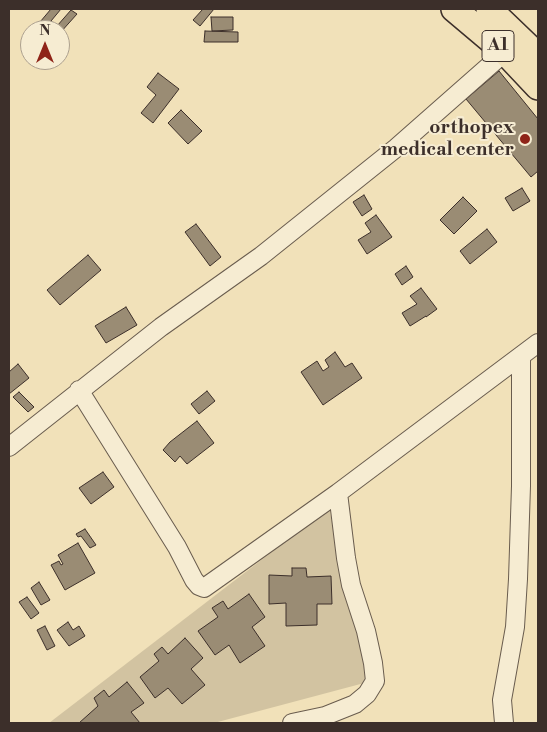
<!DOCTYPE html>
<style>
body{margin:0}
#map{position:relative;width:547px;height:732px;overflow:hidden;background:#f1e1b9;font-family:"Libre Bodoni",serif}
canvas{display:block}
.frame{position:absolute;inset:0;border:10px solid #3c2f2a;pointer-events:none}
.north{position:absolute;left:20px;top:20px;width:50px;height:50px;box-sizing:border-box;background:#f6ecd2;border:1px solid #aca08f;border-radius:50%;rotate:0deg;font-size:14px;font-weight:700;line-height:20px;text-align:center;color:#3c2f2a}
.north::after{content:'';display:block;margin:auto;width:18px;height:22px;background:#8f2418;clip-path:polygon(50% 0,100% 100%,50% 72%,0 100%)}
</style>
<div id="map">
<canvas width="547" height="732"></canvas>
<div class="frame"></div>
<div class="north">N</div>
</div>
<script>
const ctx = document.querySelector('canvas').getContext('2d');
ctx.lineJoin = 'round';
function fill(path, color) { ctx.fillStyle = color; ctx.fill(path, 'evenodd'); }
const toPath = rows => new Path2D(rows.map(r => 'M' + r).join(''));
function trace(path, color, width, dash) { ctx.strokeStyle = color; ctx.lineWidth = width; ctx.lineCap = dash ? 'butt' : 'round'; ctx.setLineDash(dash || []); ctx.stroke(path); }
function label(font, color, halo, rows, align = 'center') {
  ctx.font = font + ' "Libre Bodoni",serif'; ctx.lineWidth = 4; ctx.setLineDash([]); ctx.textBaseline = 'middle'; ctx.strokeStyle = halo; ctx.fillStyle = color; for (const [text, x, y, turn = 0] of rows) {
    ctx.save(); ctx.translate(x, y); ctx.rotate((+turn || 0) * Math.PI / 180); ctx.textAlign = isNaN(turn) ? turn : align; if (halo) ctx.strokeText(text, 0, 0); ctx.fillText(text, 0, 0); ctx.restore();
  }
}
const green = toPath([
 [329,508,368,682,214,723,49,723]
]);
const building = toPath([
 [51,9,61,9,51,21,57,26,71,10,77,14,60,33,60,30,50,30,40,22,51,9],
 [203,9,214,9,200,26,193,20,203,9],
 [211,17,233,17,233,30,212,31,211,17],
 [205,31,238,32,238,42,204,42,205,31],
 [499,71,538,119,538,171,531,177,466,99,499,71],
 [158,73,179,89,153,123,141,113,156,95,147,87,158,73],
 [181,110,202,131,188,144,168,123,181,110],
 [522,188,530,201,513,211,505,198,522,188],
 [364,195,372,209,362,216,353,202,364,195],
 [463,197,477,211,454,234,440,220,463,197],
 [376,215,392,237,367,254,358,240,371,232,365,223,376,215],
 [196,224,221,257,210,266,185,232,196,224],
 [487,229,497,242,470,264,460,251,487,229],
 [88,255,101,270,60,305,47,290,88,255],
 [406,266,413,277,402,285,395,274,406,266],
 [421,288,437,309,426,317,426,316,410,326,402,313,417,304,410,296,421,288],
 [126,307,137,325,106,343,95,326,126,307],
 [335,352,345,367,352,363,362,378,323,405,301,372,317,361,323,371,329,367,325,360,335,352],
 [18,364,29,378,9,394,9,372,18,364],
 [207,391,215,401,199,414,191,404,207,391],
 [19,392,34,407,28,412,13,397,19,392],
 [197,421,214,443,187,464,180,456,175,462,163,450,170,442,197,421],
 [103,472,114,487,91,504,79,488,103,472],
 [85,529,96,545,90,548,81,536,78,537,76,534,85,529],
 [78,543,95,573,65,590,51,565,59,561,61,565,63,564,58,555,78,543],
 [292,568,306,568,307,577,331,576,332,604,317,604,317,625,286,626,286,603,269,604,269,575,292,576,292,568],
 [39,582,50,600,41,605,31,588,39,582],
 [249,594,265,617,252,627,265,646,240,663,229,645,215,655,198,631,218,617,212,608,223,601,228,609,249,594],
 [27,597,39,613,31,619,19,602,27,597],
 [68,622,73,630,79,626,85,636,69,646,57,630,68,622],
 [45,626,55,646,47,650,37,630,45,626],
 [185,638,203,658,191,669,205,685,182,704,168,688,155,698,140,677,159,661,154,654,162,647,168,654,185,638],
 [127,682,144,703,131,712,140,723,79,723,98,706,94,698,104,690,109,697,127,682]
]);
const minor = toPath([
 [79,390,177,547,194,580,199,586,204,588,338,493,538,343],
 [9,447,161,327,261,256,396,148,505,52],
 [292,723,325,716,355,704,367,694,375,681,373,663,366,631,351,585,346,558,338,493],
 [504,723,502,700,515,627,518,579,521,486,521,357]
]);
const highway = toPath([
 [454,9,505,52,538,87],
 [489,9,538,56]
]);
const markers = [
 [525,139,6,"#8f2418"]
];
const shields = [
 [498,46,32]
];
const shieldNames = [
 ["A1",498,46]
];
const poiNames = [
 ["orthopex",514,128],
 ["medical center",514,150]
];
fill(green, '#d2c3a1');
fill(building, '#9a8c74');
trace(building, '#3c2f2a', 1);
trace(minor, '#695c4e', 20);
trace(highway, '#3c2f2a', 28);
trace(minor, '#f6ecd2', 18);
trace(highway, '#f1e1b9', 25);
for (const [x, y, r, color] of markers) { const dot = new Path2D(); dot.arc(x, y, r, 0, 2 * Math.PI); ctx.fillStyle = color; ctx.fill(dot); trace(dot, '#f6ecd2', 2); }
for (const [x, y, w] of shields) { const box = new Path2D(); box.roundRect(x - w / 2, y - 15.5, w, 31, 4); ctx.fillStyle = '#f6ecd2'; ctx.fill(box); trace(box, '#3c2f2a', 1); }
label('bold 18px', '#3c2f2a', null, shieldNames);
label('bold 19px', '#3c2f2a', '#f6ecd2', poiNames, 'right');
</script>
